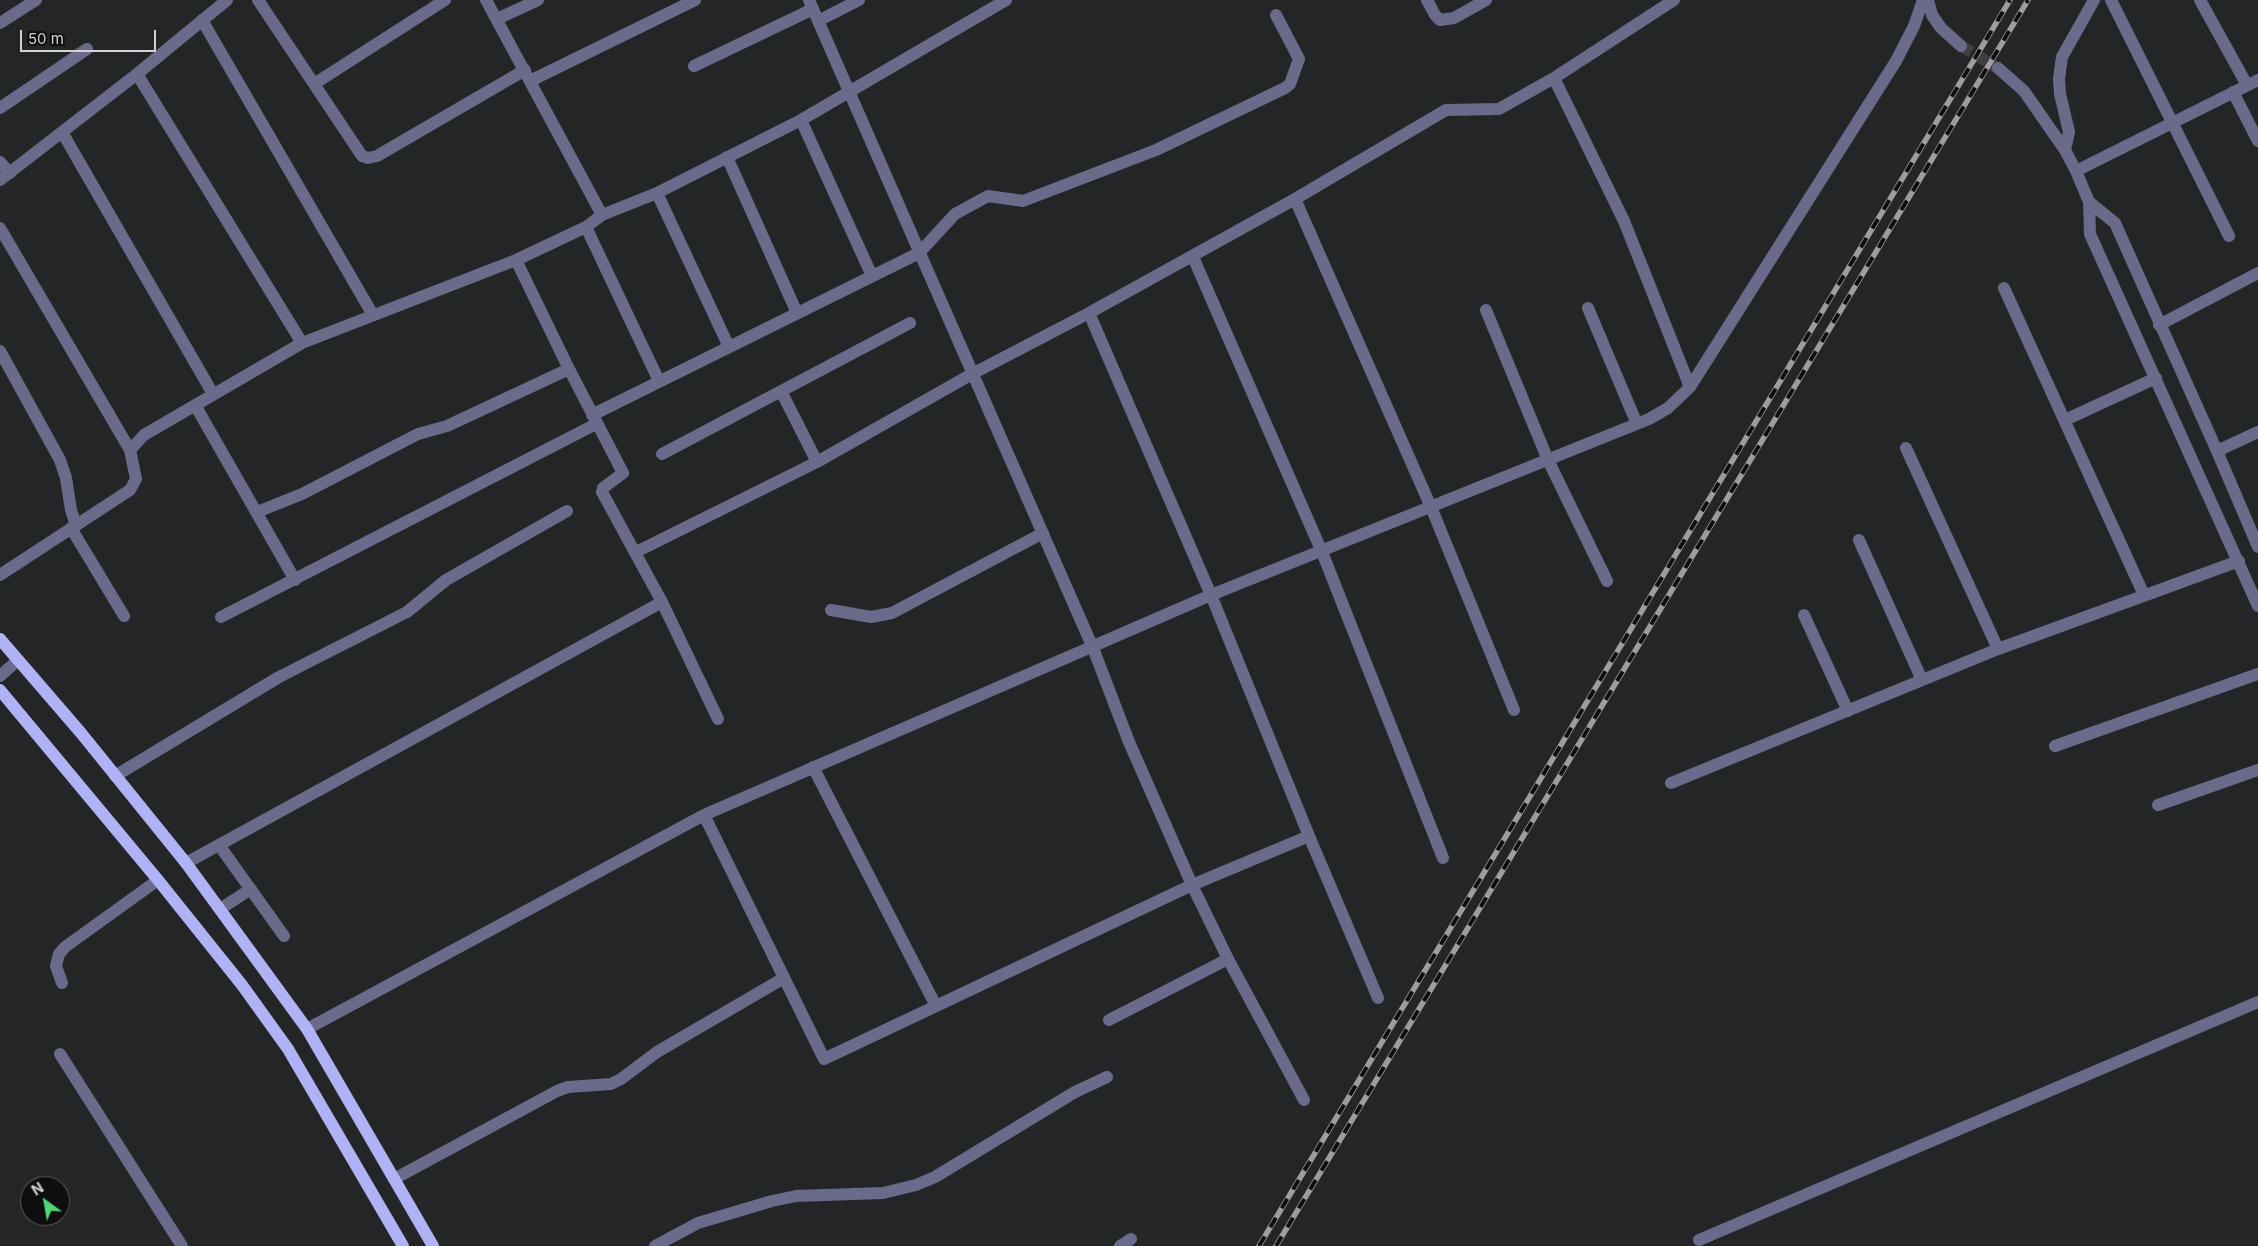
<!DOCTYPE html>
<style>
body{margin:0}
#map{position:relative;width:2258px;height:1246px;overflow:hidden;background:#242527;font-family:Inter,sans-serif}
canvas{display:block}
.north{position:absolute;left:20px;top:1176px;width:50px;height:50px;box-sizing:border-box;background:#0e0e0f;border:1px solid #5c5c5d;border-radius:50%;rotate:328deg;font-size:14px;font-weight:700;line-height:20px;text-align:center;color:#d2d2d3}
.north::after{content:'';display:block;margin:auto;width:18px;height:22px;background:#51d674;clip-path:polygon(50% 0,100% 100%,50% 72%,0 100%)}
.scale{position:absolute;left:20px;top:30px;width:136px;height:22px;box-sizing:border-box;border:2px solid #d2d2d3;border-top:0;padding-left:6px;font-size:15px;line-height:18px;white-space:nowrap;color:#d2d2d3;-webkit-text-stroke:4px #0e0e0f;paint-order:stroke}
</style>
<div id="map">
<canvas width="2258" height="1246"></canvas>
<div class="north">N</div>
<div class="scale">50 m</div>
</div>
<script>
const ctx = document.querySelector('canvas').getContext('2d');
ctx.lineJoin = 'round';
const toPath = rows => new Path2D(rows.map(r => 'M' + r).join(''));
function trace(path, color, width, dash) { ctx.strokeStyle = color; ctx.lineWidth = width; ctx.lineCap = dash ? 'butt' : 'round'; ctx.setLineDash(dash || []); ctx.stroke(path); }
const minorTunnel = toPath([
 [1961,46,1998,68]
]);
const minor = toPath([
 [258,0,362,156,368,158,377,156,525,70],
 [486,0,602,215],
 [809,0,1093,648,1129,742,1192,885,1228,959,1304,1100],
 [1427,0,1435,15,1440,20,1454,18,1486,0],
 [1928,0,1932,15,1941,28,1961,46],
 [2111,0,2229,236],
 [2200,0,2247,85],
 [497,19,538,0],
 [202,20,373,315],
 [818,21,859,0],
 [0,23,36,0],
 [694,66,813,9],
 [1998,68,2024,91,2065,150,2076,171,2089,202,2090,234,2258,606],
 [137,74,302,343],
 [1554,78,1624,221,1690,387],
 [530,81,695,0],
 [314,84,445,0],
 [2233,92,2258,141],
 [0,108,87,49],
 [801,120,872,276],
 [62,132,213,394],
 [2065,150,2069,132,2060,94,2059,79,2062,57,2094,0],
 [727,157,797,313],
 [0,162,10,173],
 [2076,171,2258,80],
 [0,180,137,74,227,0],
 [657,193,729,347],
 [1295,199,1431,507,1514,710],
 [2089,202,2115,223,2217,451,2258,547],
 [586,227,659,381],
 [0,228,130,450],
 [1193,257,1322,552,1443,858],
 [516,260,569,369],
 [2004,288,2144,595],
 [1588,308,1637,424],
 [1486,310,1548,460,1607,581],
 [2159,325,2258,273],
 [0,351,60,460,66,478,71,510,76,525],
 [781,391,817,462],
 [195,405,295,580],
 [592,415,919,253,955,214,988,196,1023,201,1156,150,1285,88,1290,84,1299,59,1276,15],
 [2065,420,2156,378],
 [1906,448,1998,649],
 [2217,451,2258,432],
 [662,454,910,323],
 [71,528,124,616],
 [1859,540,1922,680],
 [636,552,817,462,972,374,1089,313],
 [0,575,130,490,136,479,130,450,144,435,302,343,516,260,586,227,602,215,657,193,801,120,1006,0],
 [662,602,718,719],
 [831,610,871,617,892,613,1043,533],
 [1804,615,1848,711],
 [221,617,596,424],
 [0,676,18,660],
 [2055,746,2258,674],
 [813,767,936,1006],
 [115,776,279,677,407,612,446,580,567,511],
 [1671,783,1998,649,2239,561],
 [2158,805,2258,770],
 [704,815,824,1059,1192,885,1309,836,1211,595,1089,313,1295,199,1446,110,1499,109,1554,78,1674,0],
 [1309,836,1378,998],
 [219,845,284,936],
 [186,863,662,602,602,492,603,488,623,473,569,369,447,426,418,434,302,494,257,512],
 [220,909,251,889],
 [62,983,56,966,59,954,65,947,158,880],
 [1109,1020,1228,959],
 [307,1029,704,815,1211,595,1649,419,1668,408,1690,387,1896,61,1914,26,1923,0],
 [60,1054,182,1246],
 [394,1179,557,1091,568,1087,611,1084,621,1079,657,1052,784,978],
 [1699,1240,2258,1002],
 [655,1246,698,1223,772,1201,796,1196,883,1193,916,1185,935,1177,1075,1092,1107,1077],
 [1120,1246,1131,1239]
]);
const major = toPath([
 [0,639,81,733,186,863,307,1029,433,1246],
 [0,690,158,880,242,985,288,1049,403,1246]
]);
const rail = toPath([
 [1259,1246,2010,0],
 [1276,1246,2028,0]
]);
trace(minorTunnel, '#3e3f41', 12, [12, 6]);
trace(minor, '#6a6b8b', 12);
trace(major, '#afb2f4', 12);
trace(rail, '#9d9d9e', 5.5);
trace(rail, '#0e0e0f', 4, [11]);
</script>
